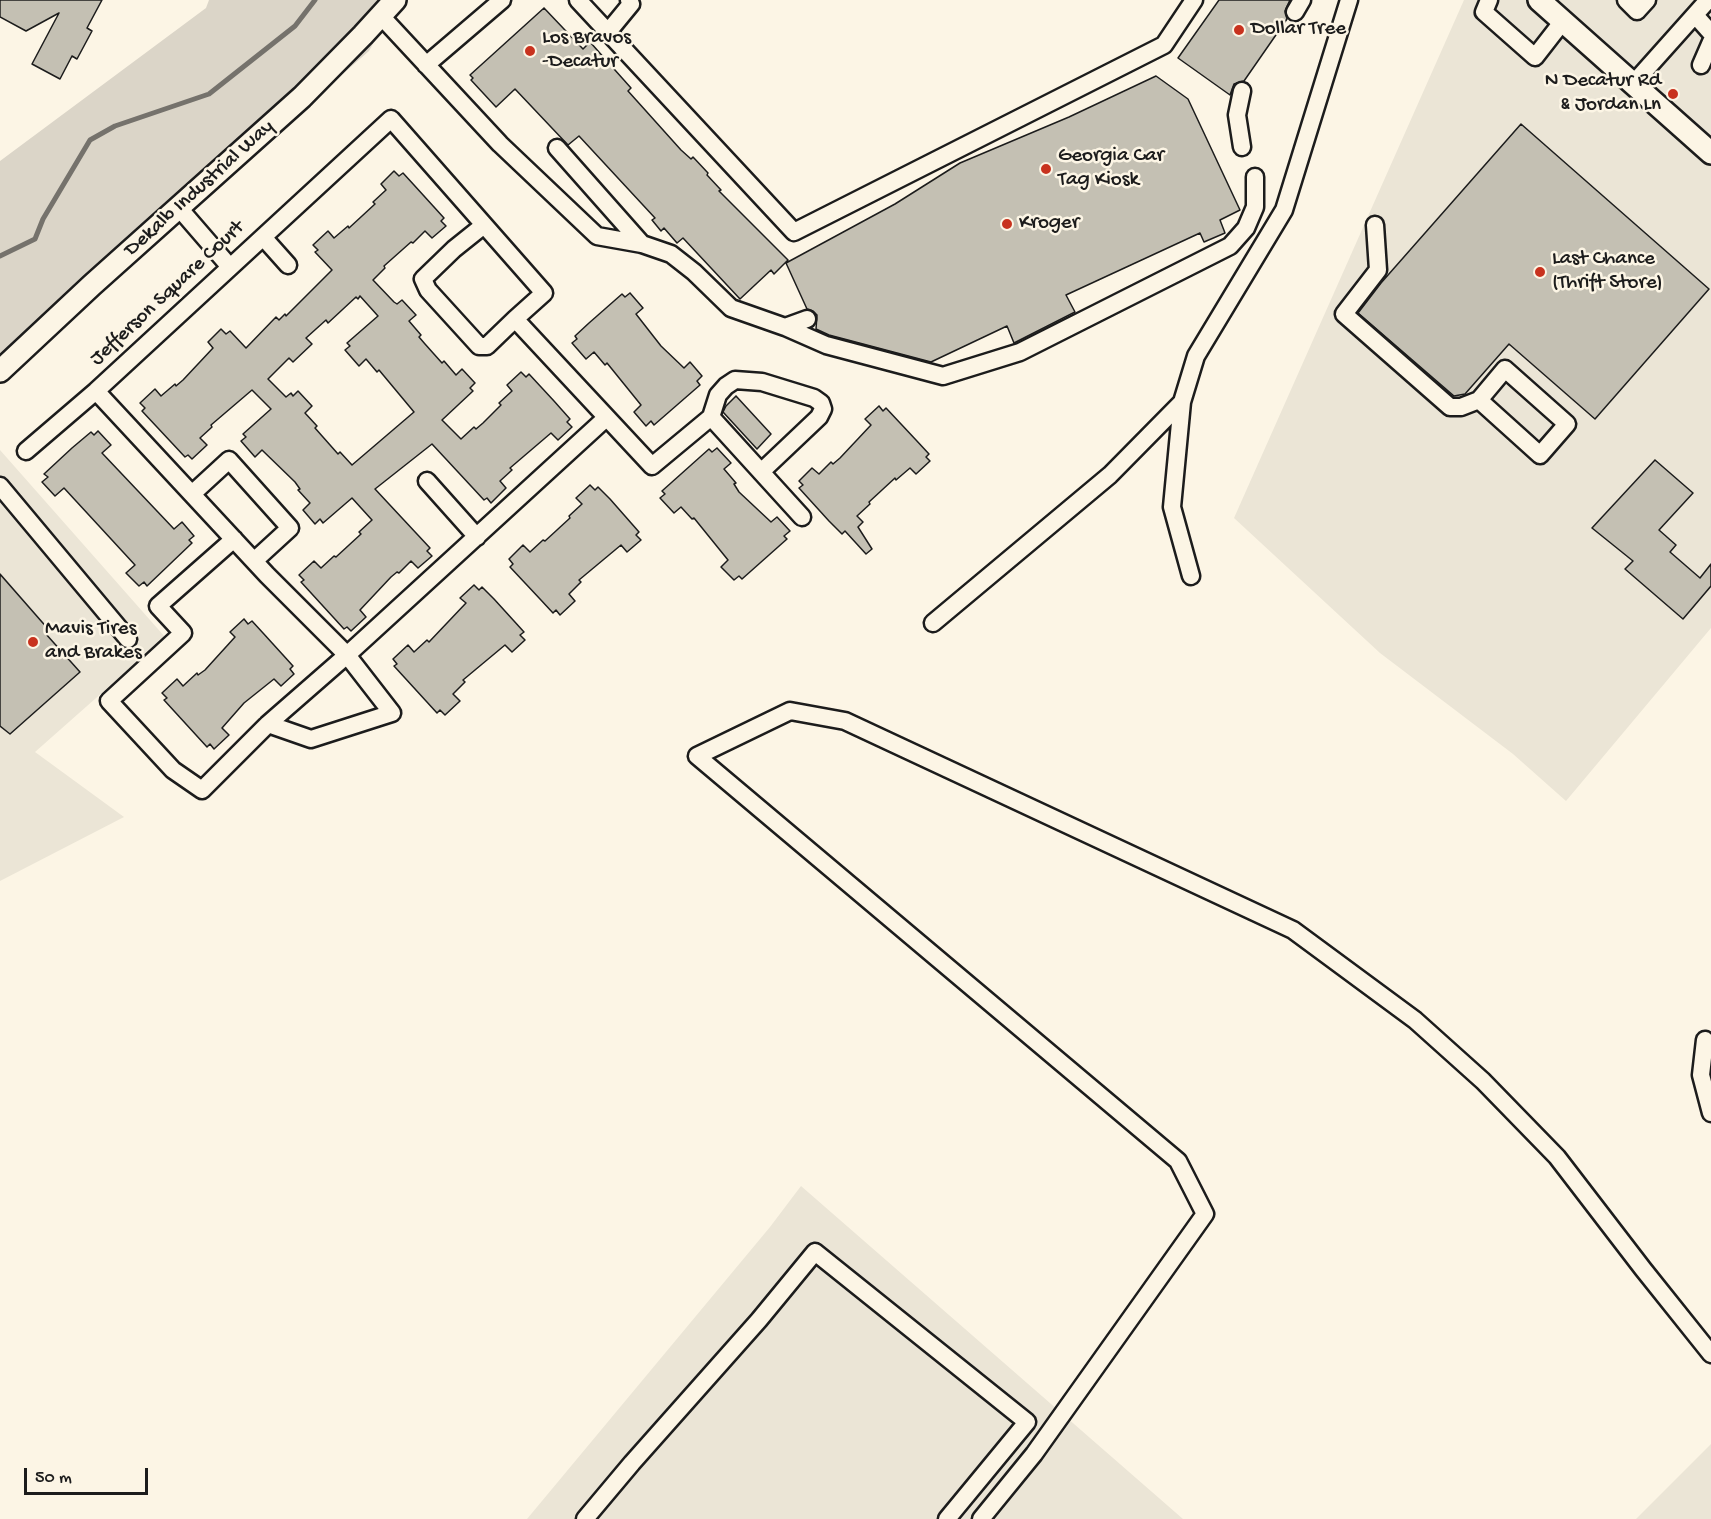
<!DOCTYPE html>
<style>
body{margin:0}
#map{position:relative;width:1711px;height:1519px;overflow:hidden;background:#fcf5e5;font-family:"Gochi Hand",sans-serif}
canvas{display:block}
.scale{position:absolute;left:24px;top:1468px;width:124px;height:27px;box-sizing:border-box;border:3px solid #1c1c1c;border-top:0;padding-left:8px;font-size:18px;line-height:21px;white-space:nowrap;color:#1c1c1c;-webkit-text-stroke:4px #fcf5e5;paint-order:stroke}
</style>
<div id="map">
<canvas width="1711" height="1519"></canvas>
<div class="scale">50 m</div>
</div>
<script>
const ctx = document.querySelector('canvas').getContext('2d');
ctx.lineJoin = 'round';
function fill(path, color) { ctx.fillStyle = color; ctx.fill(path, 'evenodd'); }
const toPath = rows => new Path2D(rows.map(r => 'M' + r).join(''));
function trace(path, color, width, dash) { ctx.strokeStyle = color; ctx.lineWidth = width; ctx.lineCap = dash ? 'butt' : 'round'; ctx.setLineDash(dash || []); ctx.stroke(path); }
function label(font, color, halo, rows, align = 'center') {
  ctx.font = font + ' "Gochi Hand",sans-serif'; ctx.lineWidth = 5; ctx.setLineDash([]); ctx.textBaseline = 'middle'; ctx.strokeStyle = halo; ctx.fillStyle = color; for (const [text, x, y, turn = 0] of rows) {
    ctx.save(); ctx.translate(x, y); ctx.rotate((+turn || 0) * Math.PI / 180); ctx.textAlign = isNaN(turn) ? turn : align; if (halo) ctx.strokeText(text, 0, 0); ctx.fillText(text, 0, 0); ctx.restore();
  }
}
const built = toPath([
 [1464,0,1711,0,1711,628,1566,801,1513,754,1380,653,1234,518],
 [0,450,165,637,35,752,124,817,0,881],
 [801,1186,1183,1519,527,1519,770,1227],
 [1711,1444,1711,1519,1636,1519]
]);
const green = toPath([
 [209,0,397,0,369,51,0,372,0,161,206,8]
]);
const stream = toPath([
 [0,256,35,239,43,219,90,140,115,126,209,94,295,26,315,0]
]);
const building = toPath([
 [0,0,102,0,87,28,92,31,77,59,72,56,60,79,32,64,59,13,26,31,0,17,0,0],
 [1219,0,1290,0,1285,11,1287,19,1244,81,1234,84,1230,95,1178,58,1219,0],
 [544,8,583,49,590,42,631,88,628,91,646,111,681,150,691,159,693,157,708,173,707,175,721,190,719,191,788,260,774,274,771,270,740,299,683,238,677,243,664,228,661,231,652,220,655,218,579,136,568,145,515,89,496,107,471,80,473,78,470,75,544,8],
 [1156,76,1188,99,1240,210,1220,220,1225,233,1204,242,1200,233,1066,295,1075,312,1014,343,1007,326,931,362,829,335,816,329,817,315,813,311,807,309,786,263,895,204,960,163,1069,117,1156,76],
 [1521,124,1709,289,1595,419,1509,344,1465,394,1454,396,1358,313,1381,283,1521,124],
 [394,171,399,176,403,173,414,185,444,218,441,221,446,226,432,238,425,231,413,243,411,242,384,266,385,268,373,280,394,302,397,304,402,300,416,315,409,321,421,335,419,337,425,344,442,363,444,361,456,375,462,369,475,383,470,388,473,391,442,420,461,439,474,427,476,429,483,423,501,405,499,403,512,391,507,385,521,372,526,377,529,374,554,401,570,419,567,422,572,427,558,440,551,433,510,468,512,470,500,481,506,488,491,503,487,498,484,500,432,444,375,489,430,548,427,551,432,556,418,568,411,561,399,573,397,572,391,577,360,610,366,617,351,631,347,627,344,629,301,582,304,580,299,575,314,561,321,568,334,556,336,557,361,534,359,532,372,520,352,498,323,523,320,519,315,524,303,510,310,503,298,490,300,489,295,482,262,450,255,457,241,441,246,437,243,434,271,409,252,390,211,425,212,427,200,438,207,445,192,459,188,455,185,457,142,411,145,408,140,403,155,389,161,396,175,384,176,386,183,380,213,348,208,342,221,329,226,334,230,331,246,348,276,317,279,320,285,314,286,316,332,270,315,252,318,250,313,245,328,231,334,238,348,226,349,228,375,204,373,202,386,190,381,184,394,171],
 [360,296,378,316,347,343,350,346,345,350,359,366,366,359,377,372,379,370,414,412,352,465,340,452,338,454,315,428,317,426,305,413,312,406,298,391,293,396,291,393,286,397,268,379,289,358,293,362,312,344,306,338,326,320,328,323,356,297,358,299,360,296],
 [630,293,643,308,636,314,661,346,684,368,690,362,702,376,697,381,700,385,654,425,651,421,646,426,634,412,641,405,607,363,605,365,594,352,586,359,572,343,577,339,575,336,589,323,622,294,625,297,630,293],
 [736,396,771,434,757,449,723,412,726,406,736,396],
 [879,406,883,411,886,408,916,440,929,454,926,457,930,461,916,474,910,468,896,480,895,478,869,502,870,504,857,516,863,522,858,527,872,549,866,554,845,531,842,534,829,521,799,488,803,485,799,481,812,468,819,474,831,462,833,464,840,458,871,425,865,419,879,406],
 [98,431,111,445,102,453,174,529,182,522,194,536,189,540,192,543,147,586,144,582,139,586,126,573,135,565,64,488,55,496,42,482,48,477,44,474,72,448,91,432,94,435,98,431],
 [717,448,731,463,724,469,736,483,734,484,739,492,771,522,777,517,790,531,784,536,787,539,742,579,739,576,734,580,721,567,728,560,694,518,692,519,681,507,674,513,660,498,665,494,662,491,709,449,712,452,717,448],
 [1655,460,1693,493,1659,530,1676,545,1670,552,1700,578,1711,564,1711,586,1683,619,1625,569,1633,561,1592,528,1655,460],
 [590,485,595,490,598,487,610,499,639,532,636,535,641,540,627,552,621,545,579,580,581,582,569,594,575,601,560,615,556,610,553,613,540,599,510,567,513,564,509,559,523,545,530,552,543,540,545,541,570,518,569,516,582,504,576,498,590,485],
 [0,574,49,630,45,633,80,672,10,734,0,726,0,574],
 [474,585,479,590,482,587,494,599,524,632,520,635,525,640,512,652,505,645,463,680,465,682,453,694,460,701,445,715,440,710,437,713,394,666,397,664,393,659,408,645,414,652,427,640,429,642,466,603,460,598,474,585],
 [244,619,248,624,252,621,263,633,293,666,290,669,294,674,281,686,274,679,244,703,222,728,229,735,214,749,210,744,207,747,164,700,167,698,162,693,177,679,183,686,197,673,198,675,205,670,235,637,230,632,244,619]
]);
const minor = toPath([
 [578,0,794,232,1164,45,1194,0],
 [1489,0,1484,12,1535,57,1563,21],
 [1626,0,1637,11,1647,0],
 [1295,12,1302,0],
 [1695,15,1711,33],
 [381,16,500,144,597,236,642,244,671,254,694,272,731,308,785,327,807,319],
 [608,32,631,4,629,0],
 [426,65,502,0],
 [1701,65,1711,42],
 [1633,84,1708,0],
 [1242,91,1237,115,1242,147],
 [557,148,642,244],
 [179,208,230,267],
 [484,225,454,249,423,279,428,290,479,346,487,346,515,319],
 [1375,225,1378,270,1344,314,1450,407,1461,407,1479,400,1505,369,1567,424,1540,455,1479,400],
 [263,237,288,265],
 [785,327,826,345,943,376,1020,352,1230,246,1246,228,1255,207,1255,177],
 [711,417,718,395,726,386,735,380,762,382,814,398,821,403,823,409,819,417,761,472],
 [606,418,347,655,267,575,96,391,391,119,544,293,515,319,652,466,711,417,802,517],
 [26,451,96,391],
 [427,481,477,537],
 [0,486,128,639],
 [192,494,229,460,290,528,254,561],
 [234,539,158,606,183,633,109,701,173,770,202,790,268,724,347,655,392,713,311,739,268,724],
 [1191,576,1172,507,1182,402,1196,356,1284,210,1349,0],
 [933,623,1110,475,1182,402],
 [1705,1040,1701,1075,1711,1113],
 [585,1519,632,1463,759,1320,815,1252,1027,1422,947,1519],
 [981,1519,1034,1454,1205,1214,1178,1161,697,756,790,711,845,721,1293,930,1415,1020,1483,1081,1557,1157,1643,1269,1711,1354]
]);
const major = toPath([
 [1539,0,1711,153],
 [0,371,92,285,302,97,363,35,395,0]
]);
const markers = [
 [1239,30,6,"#c8321e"],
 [530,51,6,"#c8321e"],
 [1673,94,6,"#c8321e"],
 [1046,169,6,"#c8321e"],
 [1007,224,6,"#c8321e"],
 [1540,272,6,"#c8321e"],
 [33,642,6,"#c8321e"]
];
const poiNames = [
 ["Dollar Tree",1251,30],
 ["Los Bravos",542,39],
 ["-Decatur",542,63],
 ["N Decatur Rd",1661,82,"right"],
 ["& Jordan Ln",1661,106,"right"],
 ["Georgia Car",1058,157],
 ["Tag Kiosk",1058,181],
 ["Kroger",1019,224],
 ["Last Chance",1552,260],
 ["(Thrift Store)",1552,284],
 ["Mavis Tires",45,630],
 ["and Brakes",45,654]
];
const streetNames = [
 ["Dekalb Industrial Way",200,189,-42],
 ["Jefferson Square Court",168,294,-43]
];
fill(built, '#ebe5d6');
fill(green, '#dbd5c8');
trace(stream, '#75726c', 5);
fill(building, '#c4c0b3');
trace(building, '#1c1c1c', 1.5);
trace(minor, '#1c1c1c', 21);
trace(major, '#1c1c1c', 26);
trace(minor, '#fcf5e5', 16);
trace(major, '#fcf5e5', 21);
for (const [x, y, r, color] of markers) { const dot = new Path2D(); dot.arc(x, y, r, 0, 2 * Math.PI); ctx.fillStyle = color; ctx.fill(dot); trace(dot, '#fcf5e5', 2); }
label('21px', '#1c1c1c', '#fcf5e5', poiNames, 'left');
label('21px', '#1c1c1c', '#fcf5e5', streetNames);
</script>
